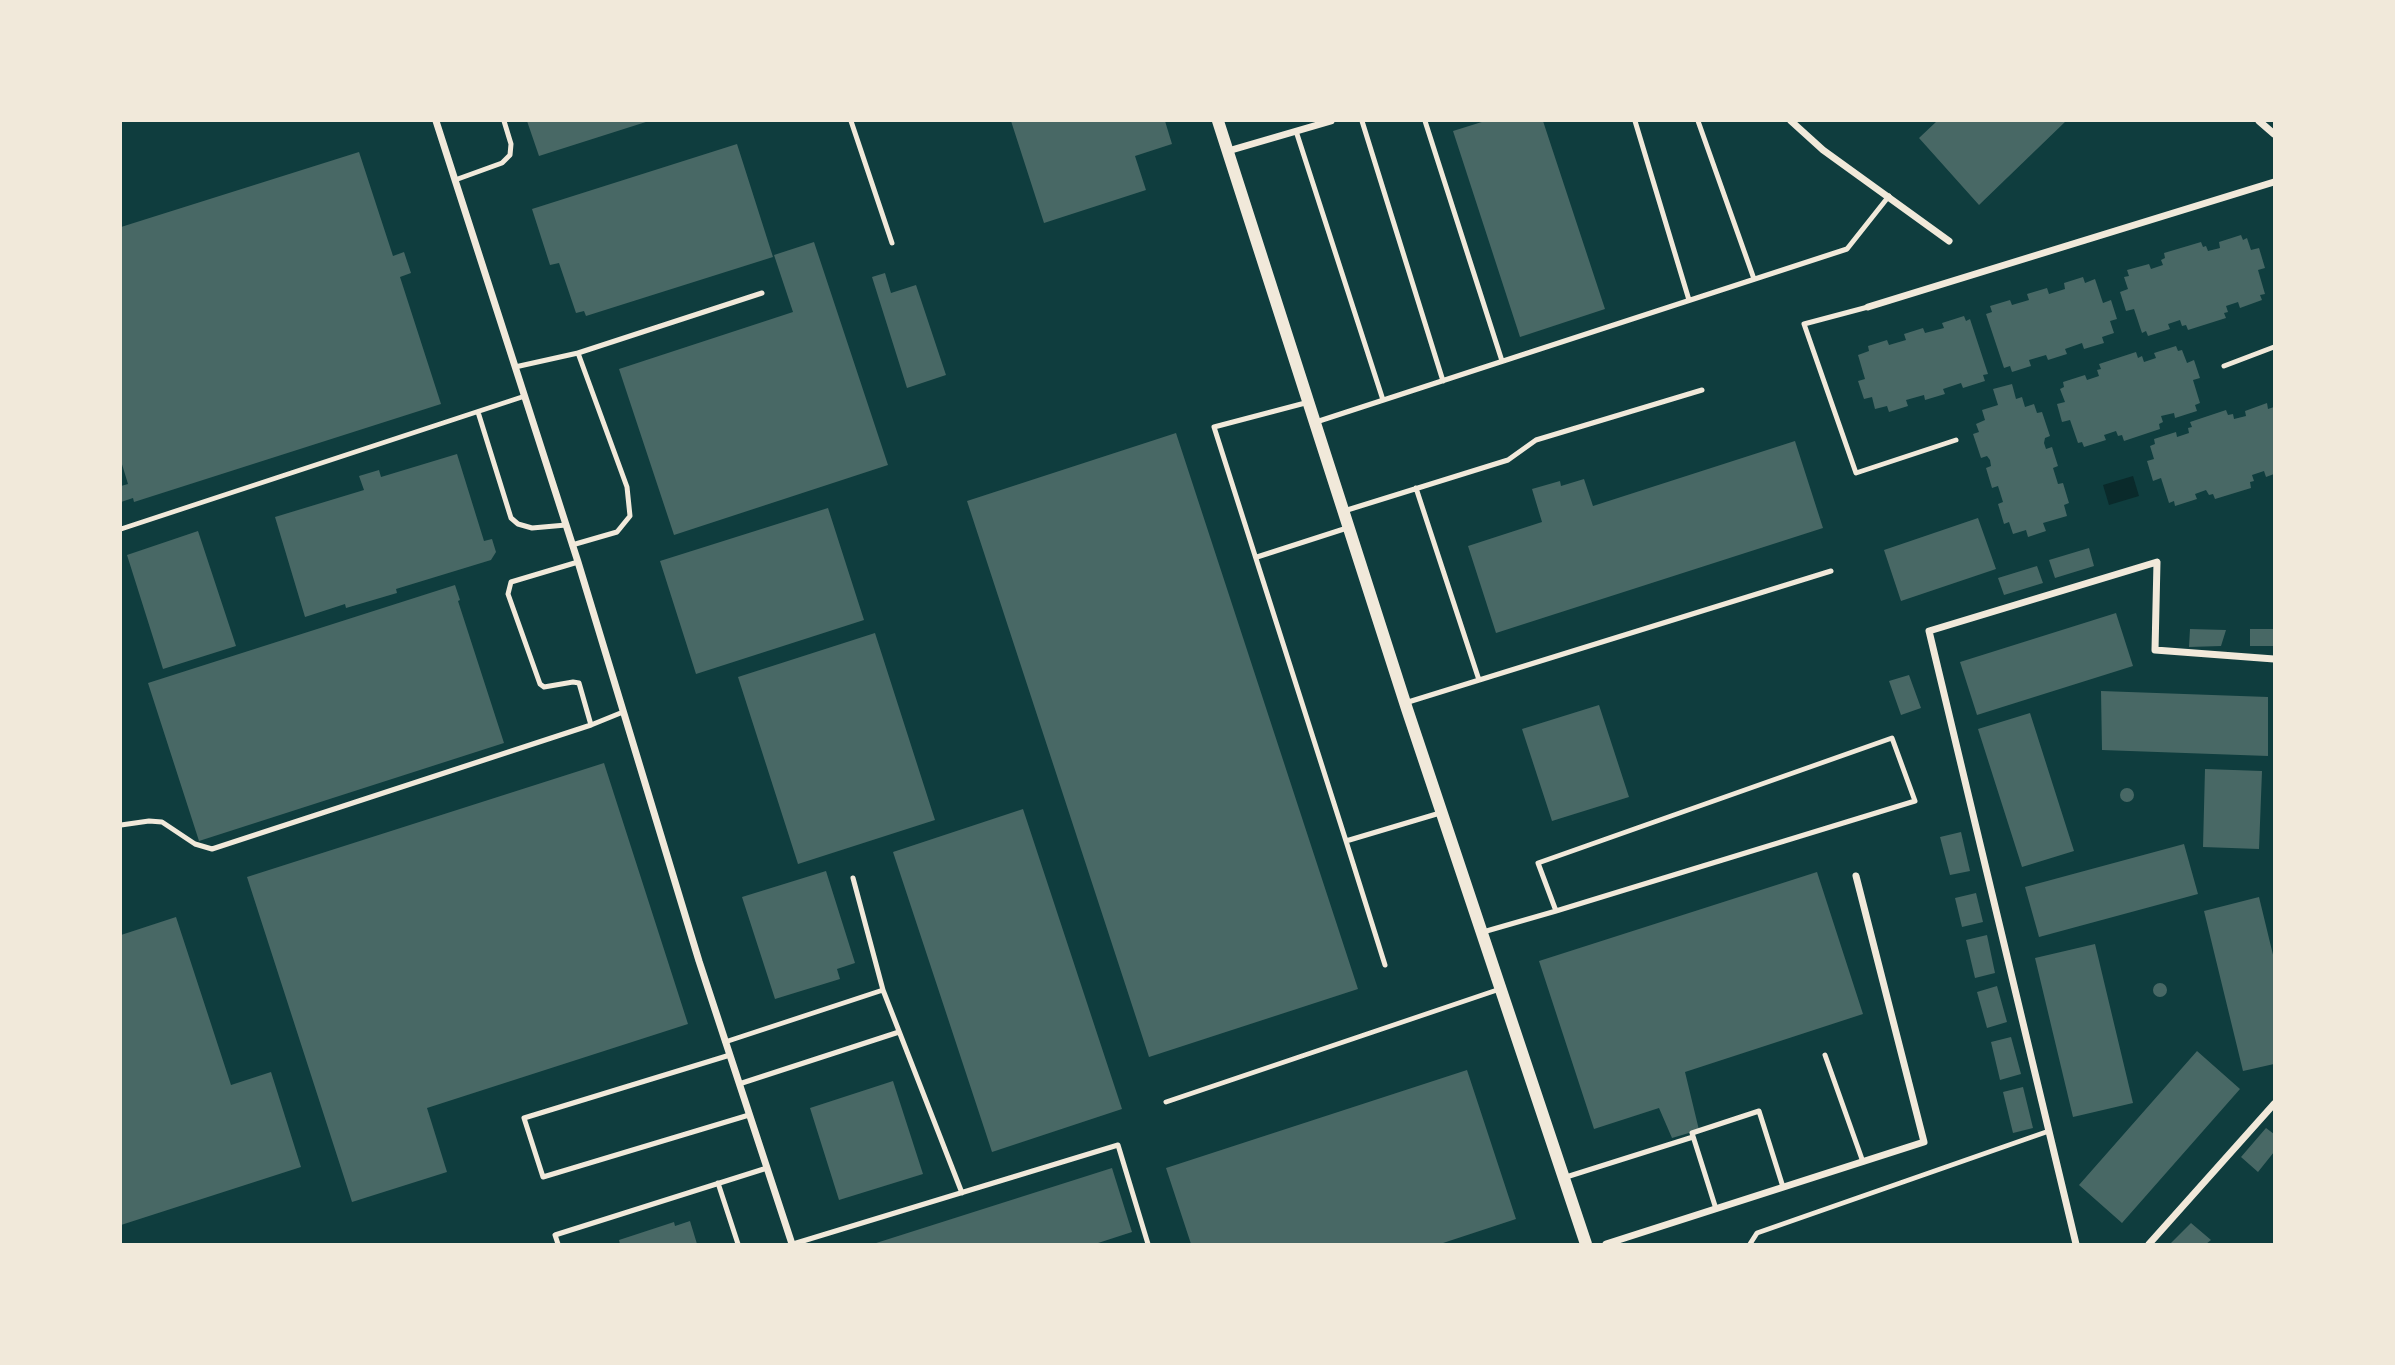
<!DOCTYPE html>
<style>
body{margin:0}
#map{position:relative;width:2395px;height:1365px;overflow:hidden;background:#0f3d3e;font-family:"Noto Sans",sans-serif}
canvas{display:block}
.frame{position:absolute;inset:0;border:122px solid #f1e9da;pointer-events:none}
</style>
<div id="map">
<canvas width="2395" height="1365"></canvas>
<div class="frame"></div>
</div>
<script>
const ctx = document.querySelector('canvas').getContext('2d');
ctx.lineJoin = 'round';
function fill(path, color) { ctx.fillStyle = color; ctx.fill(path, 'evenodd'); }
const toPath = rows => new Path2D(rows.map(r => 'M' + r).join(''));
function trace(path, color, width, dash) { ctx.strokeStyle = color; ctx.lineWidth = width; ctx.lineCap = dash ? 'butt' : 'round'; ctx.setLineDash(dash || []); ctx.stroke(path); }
const water = toPath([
 [2133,476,2139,496,2109,505,2103,485]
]);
const building = toPath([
 [527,121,649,121,539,156],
 [1011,121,1165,121,1172,144,1135,156,1146,190,1044,223],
 [1485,121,1543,121,1605,309,1520,337,1453,131],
 [1937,121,2066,121,1979,205,1919,138],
 [737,144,773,257,586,316,584,311,576,313,559,263,550,265,532,209],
 [359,152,393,256,404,252,411,273,400,277,441,404,134,502,133,498,121,502,121,486,128,484,121,461,121,227],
 [2241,235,2243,240,2247,238,2251,250,2259,248,2265,268,2258,270,2265,294,2260,295,2262,300,2240,308,2238,302,2226,306,2228,312,2224,313,2226,318,2188,330,2186,325,2182,326,2180,320,2168,324,2170,329,2148,336,2146,331,2142,333,2134,309,2126,311,2120,292,2128,289,2124,277,2129,276,2127,270,2149,264,2151,269,2163,265,2161,260,2165,258,2164,253,2201,242,2203,247,2206,246,2208,251,2220,248,2219,242],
 [814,242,888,465,674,535,619,369,793,312,774,255],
 [885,273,891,293,916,285,946,375,907,388,872,277],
 [2083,277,2085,283,2095,279,2103,303,2111,300,2117,319,2110,321,2114,333,2102,337,2104,343,2084,349,2082,343,2065,349,2067,354,2048,360,2046,355,2029,360,2031,366,2012,372,2010,366,2004,368,1986,314,1992,312,1990,306,2010,300,2012,305,2029,300,2027,294,2047,288,2049,294,2065,289,2064,283],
 [1964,316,1966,321,1970,319,1988,374,1983,375,1985,381,1963,388,1961,383,1943,389,1945,394,1925,400,1924,395,1906,400,1908,406,1889,412,1887,406,1875,409,1872,397,1864,399,1858,381,1865,379,1858,355,1869,351,1868,346,1887,340,1889,345,1906,340,1904,334,1923,328,1925,333,1944,328,1942,323],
 [2176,346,2178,351,2182,350,2187,363,2194,360,2200,378,2193,380,2200,403,2195,405,2197,411,2175,418,2174,413,2161,416,2163,422,2159,424,2160,429,2124,441,2122,435,2118,436,2116,431,2104,435,2106,440,2084,447,2082,442,2078,443,2070,420,2062,422,2057,404,2065,402,2060,389,2064,387,2063,382,2085,375,2087,380,2099,376,2097,370,2101,369,2099,364,2136,352,2138,358,2142,356,2144,362,2156,358,2154,353],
 [2012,384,2016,399,2022,397,2025,407,2034,404,2037,413,2042,412,2050,436,2045,438,2044,443,2046,449,2052,447,2058,466,2053,468,2058,484,2063,483,2069,503,2064,505,2067,516,2043,523,2046,531,2028,537,2026,530,2013,534,2009,522,2004,524,1998,504,2003,502,1998,486,1992,488,1986,468,1991,466,1990,460,1987,456,1981,458,1973,434,1979,432,1976,424,1985,420,1982,410,1998,405,1993,389],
 [2267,403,2268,409,2274,407,2274,474,2266,477,2264,471,2252,475,2254,481,2250,482,2251,488,2215,499,2213,494,2209,495,2206,490,2195,494,2197,499,2175,506,2174,501,2169,503,2161,478,2153,481,2147,461,2154,459,2150,446,2155,444,2154,439,2176,432,2177,437,2189,433,2188,428,2192,427,2190,422,2226,410,2228,415,2233,414,2234,419,2246,416,2245,411],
 [1176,433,1358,989,1149,1057,967,501],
 [1795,441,1823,528,1496,633,1468,546,1542,522,1532,489,1560,481,1561,486,1584,479,1593,506],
 [457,454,484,541,492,539,496,552,491,560,396,589,397,593,346,608,345,604,305,617,275,517,364,490,359,476,379,470,381,477],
 [828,508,864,620,696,674,660,561],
 [1978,518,1996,569,1901,601,1884,550],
 [198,531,236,646,163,669,127,555],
 [2089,548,2094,566,2055,578,2049,560],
 [2037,566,2043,583,2004,595,1998,578],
 [455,585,460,600,458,601,504,743,199,841,148,683],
 [2116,613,2133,666,1977,715,1960,662],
 [2190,629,2226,630,2221,646,2189,647],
 [2250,629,2274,629,2274,646,2250,646],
 [875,633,935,820,798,864,738,677],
 [1909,675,1921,708,1901,715,1889,681],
 [2101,691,2268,697,2268,756,2102,750],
 [1599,705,1629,797,1552,821,1522,729],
 [2030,713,2074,851,2022,867,1978,729],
 [604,763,688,1024,427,1108,447,1172,352,1202,247,877],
 [2205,769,2262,771,2259,849,2203,847],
 '2120 795a7 7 0 1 1 14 0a7 7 0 1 1-14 0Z',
 [1023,809,1122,1109,992,1152,893,852],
 [1961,832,1970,871,1950,875,1940,837],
 [2184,844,2198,894,2039,937,2025,887],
 [826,871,855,963,837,969,840,979,775,999,742,897],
 [1817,872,1863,1014,1685,1072,1699,1130,1672,1138,1659,1108,1594,1129,1539,961],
 [1976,893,1983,922,1962,927,1955,898],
 [2259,897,2274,959,2274,1064,2243,1071,2204,911],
 [176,917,231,1085,271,1072,301,1167,121,1225,121,935],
 [1987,935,1995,973,1975,978,1966,940],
 [2095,944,2133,1103,2073,1117,2035,958],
 '2153 990a7 7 0 1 1 14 0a7 7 0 1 1-14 0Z',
 [1997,986,2007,1022,1987,1028,1977,992],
 [2011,1037,2021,1074,2000,1080,1991,1042],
 [2197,1051,2240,1089,2122,1223,2079,1185],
 [1467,1070,1516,1219,1440,1244,1191,1244,1166,1168],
 [893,1081,923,1174,839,1200,810,1108],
 [2023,1087,2033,1128,2013,1133,2003,1092],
 [2266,1128,2274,1134,2274,1152,2258,1172,2241,1157],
 [1112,1168,1132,1232,1095,1244,873,1244],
 [690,1221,697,1244,620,1244,619,1240,674,1222,675,1226],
 [2191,1223,2211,1240,2206,1244,2170,1244]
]);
const service = toPath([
 [851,121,892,243],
 [1362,121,1443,381],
 [1425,121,1502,361],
 [1635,121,1689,300],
 [1698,121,1754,279],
 [1296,131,1383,400],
 [455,180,502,163,510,155,511,144,504,121],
 [1868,307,1804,324,1856,473,1956,440],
 [578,353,762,293],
 [2224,366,2274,347],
 [515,367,578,353,627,487,630,516,617,532,572,545],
 [1309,402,1214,427,1346,841,1440,813],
 [478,412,511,518,518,524,532,528,566,525],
 [1316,422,1847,249,1889,196],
 [1416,488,1479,680],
 [1344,511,1508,460,1536,440,1702,390],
 [121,529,525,396],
 [1257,557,1347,528],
 [578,562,511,582,508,594,540,684,544,687,573,682,579,683,591,725],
 [1405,703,1831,571],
 [121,825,149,821,162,822,195,844,212,849,591,725,623,712],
 [1346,841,1385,965],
 [853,878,883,990],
 [1483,932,1556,911,1915,801,1892,738,1538,863,1556,911],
 [725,1042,883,990,962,1193],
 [730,1055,524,1118,543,1177,749,1115],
 [1825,1055,1863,1162],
 [739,1084,899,1032],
 [1166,1102,1500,989],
 [1563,1178,1693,1137],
 [718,1183,738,1244],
 [1716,1209,1692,1133,1759,1111,1783,1187],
 [558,1244,555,1235,767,1168],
 [793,1244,1118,1145,1148,1244],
 [1750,1244,1757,1233,2049,1131]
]);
const minor = toPath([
 [436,121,578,562,699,961,792,1244],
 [1791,121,1823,150,1949,241],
 [2259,121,2274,134],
 [1228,151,1331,121],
 [1868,307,2274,182],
 [1606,1244,1924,1142,1856,876],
 [2076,1244,1929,631,2157,562,2155,650,2274,659],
 [2149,1244,2274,1104]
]);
const tertiary = toPath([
 [1218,121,1407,709,1586,1244]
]);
fill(water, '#0a2a2b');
fill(building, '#486865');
trace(service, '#f1e9da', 5);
trace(minor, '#f1e9da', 7);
trace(tertiary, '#f1e9da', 12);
</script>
